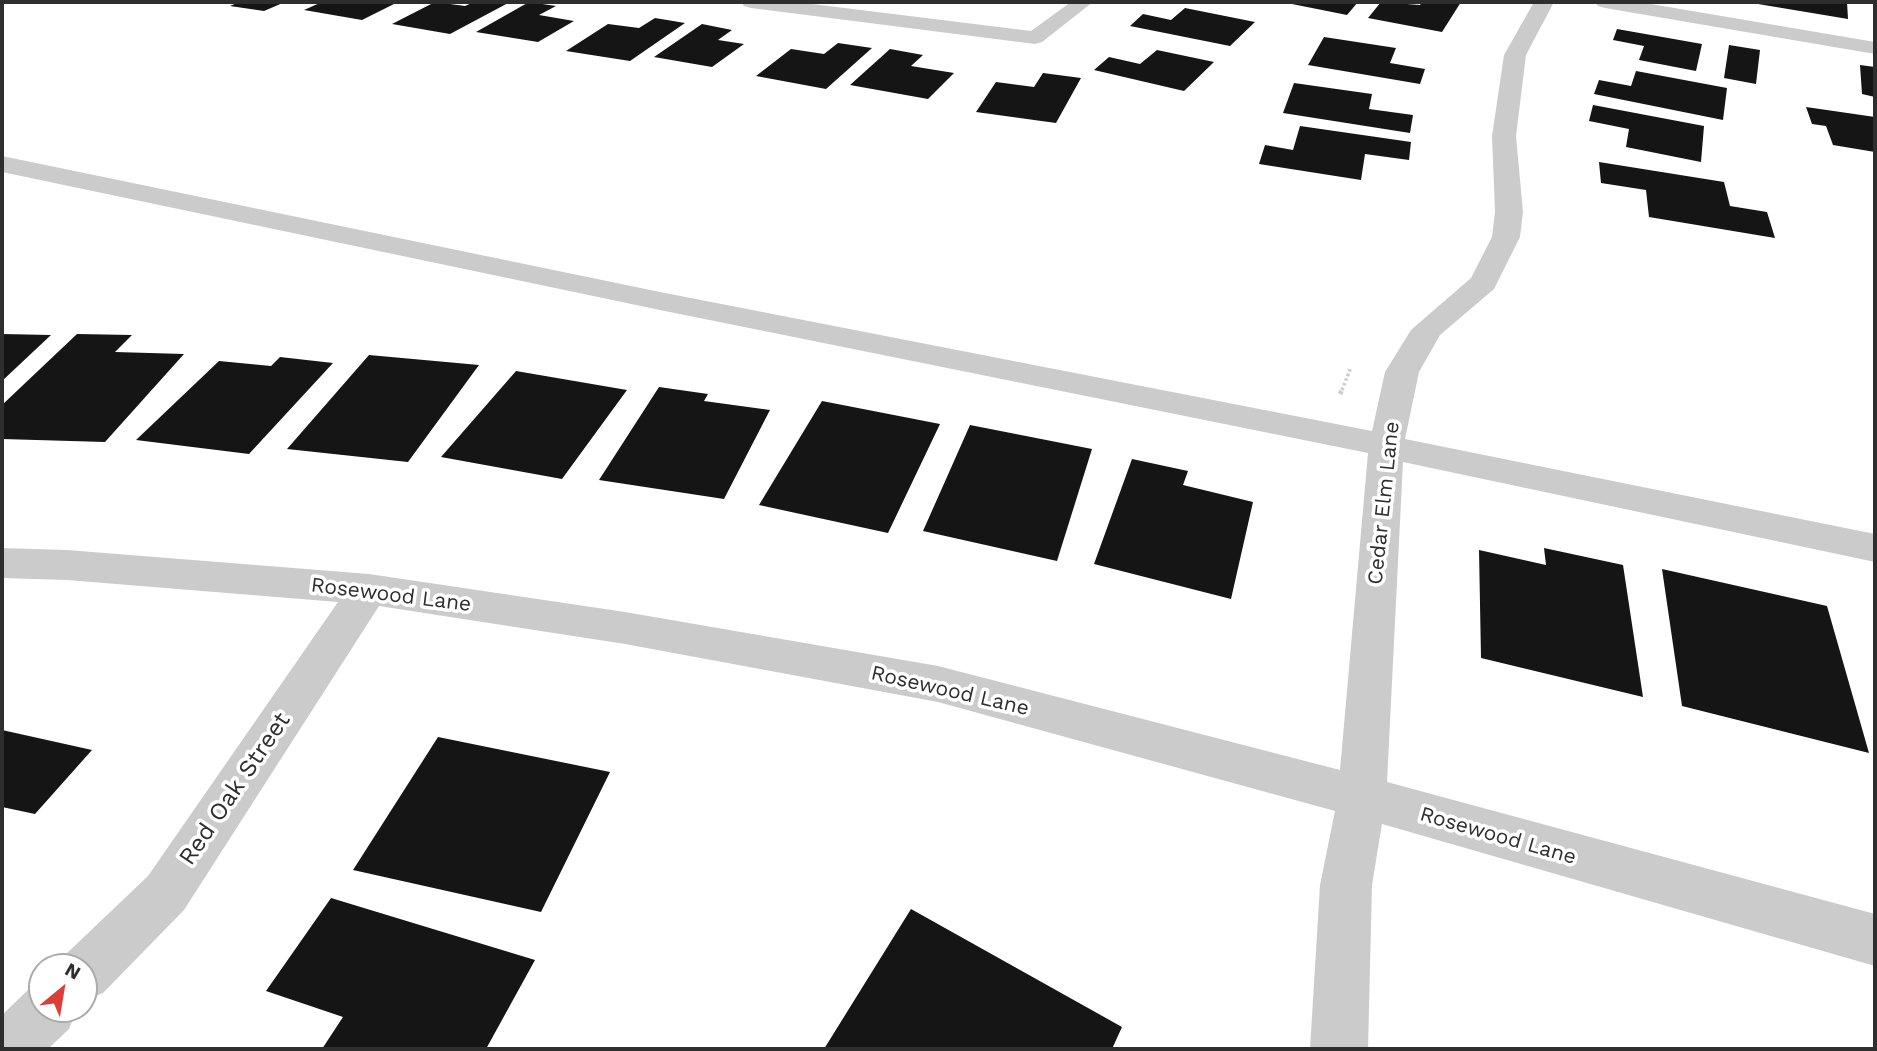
<!DOCTYPE html>
<style>
body{margin:0}
#map{position:relative;width:1877px;height:1051px;overflow:hidden;background:#fff;font-family:"Work Sans",sans-serif}
canvas{display:block}
.frame{position:absolute;inset:0;border:4px solid #2e2e2e;pointer-events:none}
.north{position:absolute;left:28px;top:953px;width:70px;height:70px;box-sizing:border-box;background:#fff;border:2px solid #ababab;border-radius:50%;rotate:30deg;font-size:19px;font-weight:700;line-height:28px;text-align:center;color:#2e2e2e}
.north::after{content:'';display:block;margin:auto;width:24px;height:32px;background:#dc3f39;clip-path:polygon(50% 0,100% 100%,50% 72%,0 100%)}
</style>
<div id="map">
<canvas width="1877" height="1051"></canvas>
<div class="frame"></div>
<div class="north">N</div>
</div>
<script>
const ctx = document.querySelector('canvas').getContext('2d');
ctx.lineJoin = 'round';
function fill(path, color) { ctx.fillStyle = color; ctx.fill(path, 'evenodd'); }
const toPath = rows => new Path2D(rows.map(r => 'M' + r).join(''));
function trace(path, color, width, dash) { ctx.strokeStyle = color; ctx.lineWidth = width; ctx.lineCap = dash ? 'butt' : 'round'; ctx.setLineDash(dash || []); ctx.stroke(path); }
function label(font, color, halo, rows, align = 'center') {
  ctx.font = font + ' "Work Sans",sans-serif'; ctx.lineWidth = 7; ctx.setLineDash([]); ctx.textBaseline = 'middle'; ctx.strokeStyle = halo; ctx.fillStyle = color; for (const [text, x, y, turn = 0] of rows) {
    ctx.save(); ctx.translate(x, y); ctx.rotate((+turn || 0) * Math.PI / 180); ctx.textAlign = isNaN(turn) ? turn : align; if (halo) ctx.strokeText(text, 0, 0); ctx.fillText(text, 0, 0); ctx.restore();
  }
}
const building = toPath([
 [239,2,285,2,264,11,230,6],
 [322,2,398,2,362,20,304,10],
 [435,2,465,6,474,2,510,2,450,34,392,24],
 [529,2,556,6,539,15,574,21,538,42,476,32],
 [1282,2,1358,2,1347,15],
 [1381,2,1420,5,1422,2,1461,2,1442,32,1368,18],
 [1758,2,1847,2,1848,19,1758,4],
 [1185,8,1255,22,1230,46,1130,26,1143,14,1171,20],
 [655,18,685,23,630,61,566,51,608,24,639,28],
 [702,24,732,30,718,40,744,44,712,67,654,57],
 [1617,29,1702,44,1696,71,1639,60,1644,46,1613,40],
 [1324,37,1396,48,1390,63,1425,69,1420,84,1308,65],
 [838,43,872,48,826,89,756,76,791,49,824,54],
 [1729,45,1760,50,1756,84,1724,78],
 [890,49,923,55,911,66,954,73,928,99,850,85],
 [1157,50,1214,62,1184,91,1094,70,1109,57,1140,64],
 [1860,65,1875,67,1875,97,1862,94],
 [1636,71,1727,88,1723,120,1594,94,1599,80,1631,86],
 [1043,73,1081,78,1056,123,976,112,996,82,1034,87],
 [1294,83,1372,94,1369,109,1413,115,1410,133,1283,113],
 [1593,105,1704,126,1701,162,1626,147,1629,129,1589,121],
 [1806,107,1875,117,1875,152,1833,145,1826,126,1812,124],
 [1300,126,1411,142,1409,160,1365,154,1361,180,1259,164,1265,145,1293,150],
 [1599,162,1724,182,1730,206,1767,212,1775,238,1649,217,1646,190,1601,183],
 [2,334,51,335,2,381],
 [77,334,132,335,115,352,184,354,105,442,2,439,2,405],
 [369,355,479,365,408,462,287,449],
 [280,357,333,363,249,454,136,440,219,361,271,366],
 [516,371,627,390,562,479,441,457],
 [659,387,708,394,704,401,770,410,724,499,599,480],
 [822,401,940,424,888,533,759,505],
 [970,425,1092,449,1057,561,923,531],
 [1132,459,1188,471,1183,485,1253,502,1231,599,1094,564],
 [1544,548,1623,565,1643,697,1481,658,1479,550,1546,565],
 [1662,569,1827,606,1869,753,1682,706],
 [2,730,92,750,35,814,2,807],
 [438,737,610,772,541,912,353,870],
 [331,898,535,960,486,1049,322,1049,343,1017,266,991],
 [911,909,1122,1027,1112,1049,824,1049]
]);
const pathFar1 = toPath([
 [1342,390,1351,367]
]);
const path = toPath([
 [1340,394,1343,388]
]);
const minor = toPath([
 [741,2,796,2,1031,31,1071,2,1093,2,1042,42,1035,44,751,8,744,6,741,2],
 [1534,2,1554,2,1526,55,1516,136,1523,212,1520,237,1494,289,1440,335,1419,372,1405,439,1875,534,1875,562,1403,462,1387,782,1875,914,1875,966,1382,824,1372,885,1368,1049,1310,1049,1320,885,1335,811,938,702,625,644,379,606,184,910,103,993,84,1001,84,967,60,967,65,955,148,876,338,602,67,580,2,578,2,548,67,550,369,574,625,612,938,666,1340,770,1368,453,660,310,2,172,2,156,660,292,1372,431,1385,372,1411,330,1471,278,1492,237,1495,212,1492,136,1504,55,1534,2],
 [1595,2,1639,2,1875,42,1875,54,1605,8,1598,6,1595,2],
 [42,984,42,1009,77,1009,69,1029,48,1049,2,1049,2,1015,29,989,42,984]
]);
const streetNames = [
 ["Cedar Elm Lane",1384,503,-84],
 ["Rosewood Lane",391,595,7],
 ["Rosewood Lane",950,691,13],
 ["Rosewood Lane",1498,836,16]
];
const nearStreetnames = [
 ["Red Oak Street",235,789,-56]
];
fill(building, '#151515');
trace(pathFar1, '#cbcbcb', 3.5, [2.5, 2.5]);
trace(path, '#cbcbcb', 4.5, [3.5, 3.5]);
fill(minor, '#cbcbcb');
label('21px', '#2e2e2e', '#fff', streetNames);
label('24px', '#2e2e2e', '#fff', nearStreetnames);
</script>
